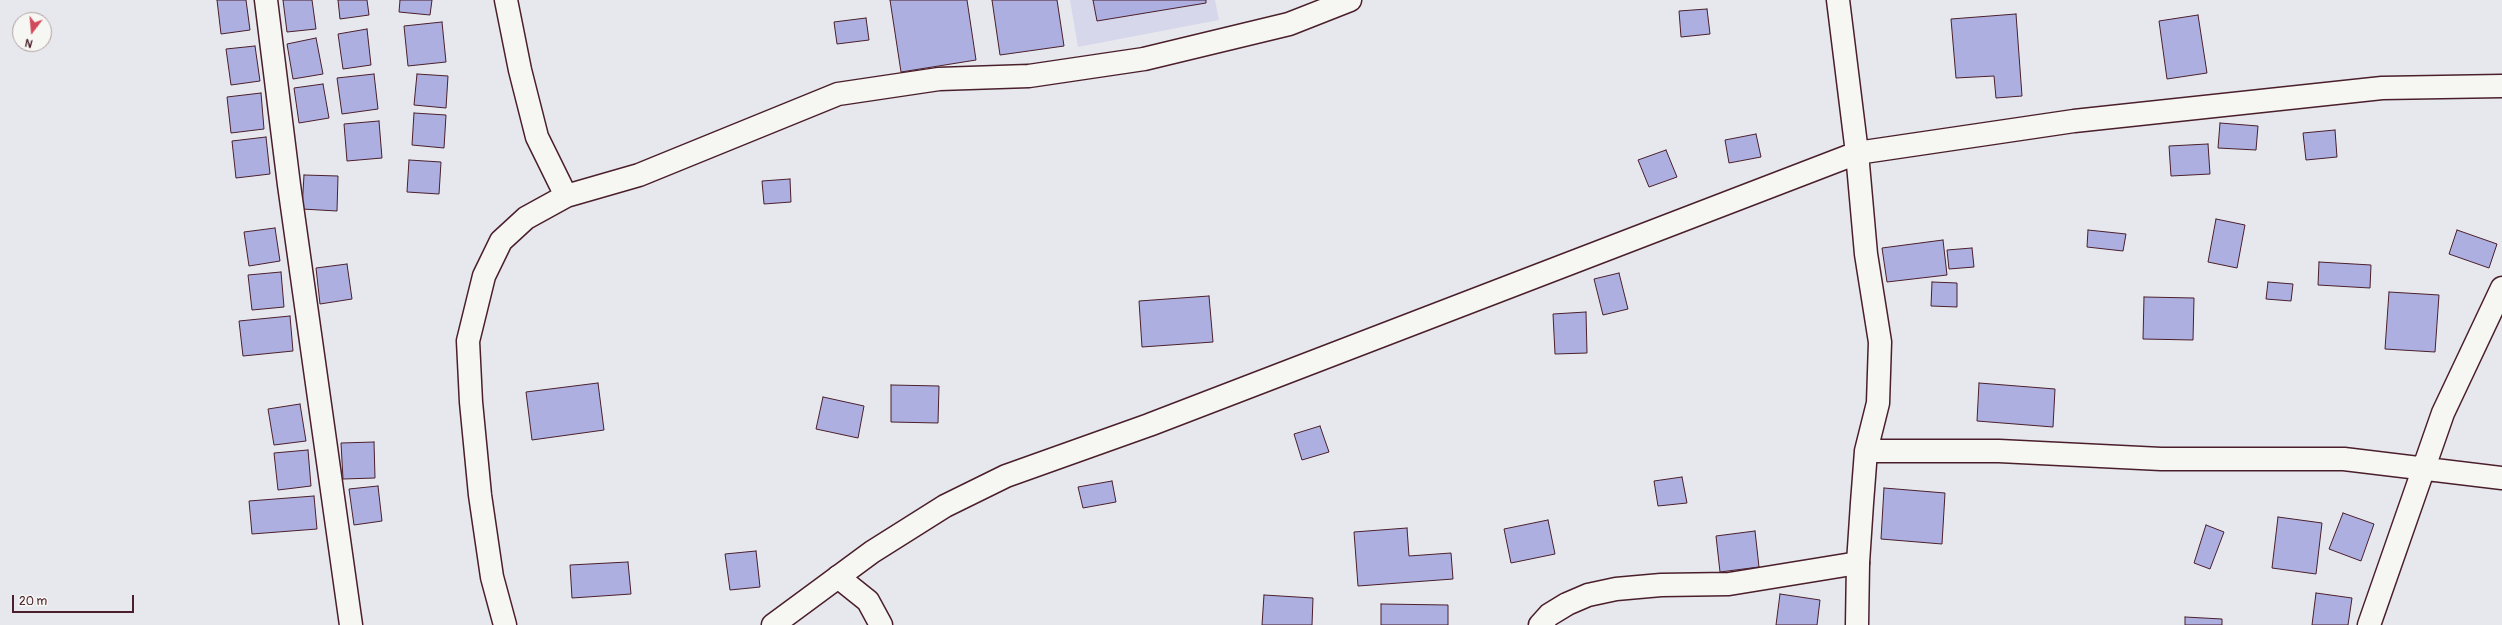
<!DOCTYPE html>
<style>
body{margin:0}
#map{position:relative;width:2502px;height:625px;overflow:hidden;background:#e7e8ee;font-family:Pangolin,sans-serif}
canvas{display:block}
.north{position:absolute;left:12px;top:12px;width:40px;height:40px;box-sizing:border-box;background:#f6f6f2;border:1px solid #b1a0a2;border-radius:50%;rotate:196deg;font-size:11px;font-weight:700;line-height:16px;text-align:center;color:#4a1f2b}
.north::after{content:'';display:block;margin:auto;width:14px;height:18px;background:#d1495b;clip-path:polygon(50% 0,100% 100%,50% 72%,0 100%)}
.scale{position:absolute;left:12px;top:595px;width:122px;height:18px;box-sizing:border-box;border:2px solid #4a1f2b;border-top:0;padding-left:5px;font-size:12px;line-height:14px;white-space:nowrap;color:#4a1f2b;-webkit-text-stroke:3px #f6f6f2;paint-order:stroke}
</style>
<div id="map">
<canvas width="2502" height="625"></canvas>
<div class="north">N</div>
<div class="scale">20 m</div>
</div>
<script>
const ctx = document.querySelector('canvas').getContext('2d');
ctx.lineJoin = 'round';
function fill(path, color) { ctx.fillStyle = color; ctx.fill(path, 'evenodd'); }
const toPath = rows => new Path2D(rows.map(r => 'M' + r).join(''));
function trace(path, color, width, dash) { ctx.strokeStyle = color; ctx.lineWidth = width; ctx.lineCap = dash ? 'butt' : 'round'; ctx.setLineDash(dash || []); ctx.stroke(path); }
const built = toPath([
 [1070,0,1215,0,1219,20,1078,47]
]);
const building = toPath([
 [217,0,246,0,250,30,221,34,217,0],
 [283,0,312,0,316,29,287,32,283,0],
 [338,0,367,0,369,15,340,19,338,0],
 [400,0,432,0,430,15,399,12,400,0],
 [890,0,967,0,976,60,901,72,890,0],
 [992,0,1057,0,1064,46,1000,55,992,0],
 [1093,0,1206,0,1206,3,1097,21,1093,0],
 [1707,9,1710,34,1681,37,1679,11,1707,9],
 [2016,14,2022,96,1996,98,1994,76,1956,78,1951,19,2016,14],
 [2198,15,2207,73,2167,79,2159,21,2198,15],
 [866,18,869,40,837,44,834,22,866,18],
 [442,22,446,62,408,66,404,26,442,22],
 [367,29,371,65,343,69,338,34,367,29],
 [316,38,323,74,293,79,287,44,316,38],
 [255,46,260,81,231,85,226,49,255,46],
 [374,74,378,109,342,114,337,78,374,74],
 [417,74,448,76,446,108,414,105,417,74],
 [323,84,329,118,299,123,294,88,323,84],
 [261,93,264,129,231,133,227,97,261,93],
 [414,113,446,115,444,148,412,145,414,113],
 [379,121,382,158,347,161,344,124,379,121],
 [2220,123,2258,126,2256,150,2218,148,2220,123],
 [2335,130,2337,157,2306,160,2303,133,2335,130],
 [1756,134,1761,157,1729,163,1725,140,1756,134],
 [266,137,270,174,236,178,232,141,266,137],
 [2208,144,2210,174,2171,176,2169,146,2208,144],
 [1666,150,1677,177,1649,187,1638,160,1666,150],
 [409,160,441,162,439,194,407,192,409,160],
 [304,175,338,176,337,211,302,209,304,175],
 [790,179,791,202,764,204,762,181,790,179],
 [2216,219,2245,225,2237,268,2208,262,2216,219],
 [275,228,280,261,249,266,244,232,275,228],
 [2088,230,2126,234,2123,251,2087,247,2088,230],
 [2457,230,2497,244,2489,268,2449,254,2457,230],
 [1943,240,1947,275,1887,282,1882,248,1943,240],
 [1972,248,1974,267,1949,269,1947,250,1972,248],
 [2319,262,2371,265,2370,288,2318,285,2319,262],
 [347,264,352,299,320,304,316,268,347,264],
 [281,272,284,307,252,310,248,275,281,272],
 [1619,273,1628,309,1603,315,1594,279,1619,273],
 [1932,282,1957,283,1957,307,1931,306,1932,282],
 [2268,282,2293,284,2291,301,2266,299,2268,282],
 [2389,292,2439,295,2435,352,2385,349,2389,292],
 [1209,296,1213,342,1142,347,1139,301,1209,296],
 [2144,297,2194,298,2193,340,2143,339,2144,297],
 [1586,312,1587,353,1555,354,1553,314,1586,312],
 [290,316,293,351,243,356,239,321,290,316],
 [598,383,604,430,532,440,526,392,598,383],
 [1979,383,2055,389,2053,427,1977,421,1979,383],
 [891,385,939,386,938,423,891,422,891,385],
 [823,397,864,406,858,438,816,429,823,397],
 [300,404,306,441,274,445,268,409,300,404],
 [1320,426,1329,452,1302,460,1294,434,1320,426],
 [374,442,375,478,343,479,341,443,374,442],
 [308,450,311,486,278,490,274,453,308,450],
 [1682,477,1687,503,1658,506,1654,481,1682,477],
 [1112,481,1116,502,1083,508,1078,487,1112,481],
 [378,486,382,521,354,525,349,489,378,486],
 [1884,488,1945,493,1942,544,1881,539,1884,488],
 [314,496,317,529,252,534,249,501,314,496],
 [2343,513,2374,524,2361,561,2329,549,2343,513],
 [2278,517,2322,523,2316,574,2272,568,2278,517],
 [1548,520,1555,554,1511,563,1504,529,1548,520],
 [2206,525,2224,532,2210,569,2194,563,2206,525],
 [1407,528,1409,556,1451,553,1453,579,1358,586,1354,532,1407,528],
 [1755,531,1759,567,1720,572,1716,536,1755,531],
 [756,551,760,587,730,590,725,554,756,551],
 [628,562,631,594,572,598,570,565,628,562],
 [2316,593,2352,598,2348,625,2312,625,2316,593],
 [1780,594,1820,600,1817,625,1776,625,1780,594],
 [1264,595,1313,598,1312,625,1262,625,1264,595],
 [1381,604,1448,605,1448,625,1381,625,1381,604],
 [2185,617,2222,619,2222,625,2185,625,2185,617]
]);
const service = toPath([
 [266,0,289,185,351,625],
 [838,577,868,601,881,625],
 [1540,625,1549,615,1567,604,1588,595,1616,589,1661,585,1729,584,1858,563]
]);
const minor = toPath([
 [506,0,520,70,537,137,566,196],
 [1838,0,1857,153,1866,254,1880,342,1878,403,1866,451,1862,503,1858,563,1857,625],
 [1866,451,1999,451,2161,459,2344,459,2502,478],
 [505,625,492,577,480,495,471,402,468,341,484,276,501,241,526,218,566,196,639,175,838,94,939,79,1029,76,1144,59,1289,24,1350,0],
 [773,625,872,552,945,506,1006,476,1149,425,1857,153,2074,121,2382,88,2502,86],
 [2369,625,2443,413,2502,288]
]);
fill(built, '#d6d7ea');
fill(building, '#adafe0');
trace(building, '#4a1f2b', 1);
trace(service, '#4a1f2b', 25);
trace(minor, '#4a1f2b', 25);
trace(service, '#f6f6f2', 22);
trace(minor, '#f6f6f2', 22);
</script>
